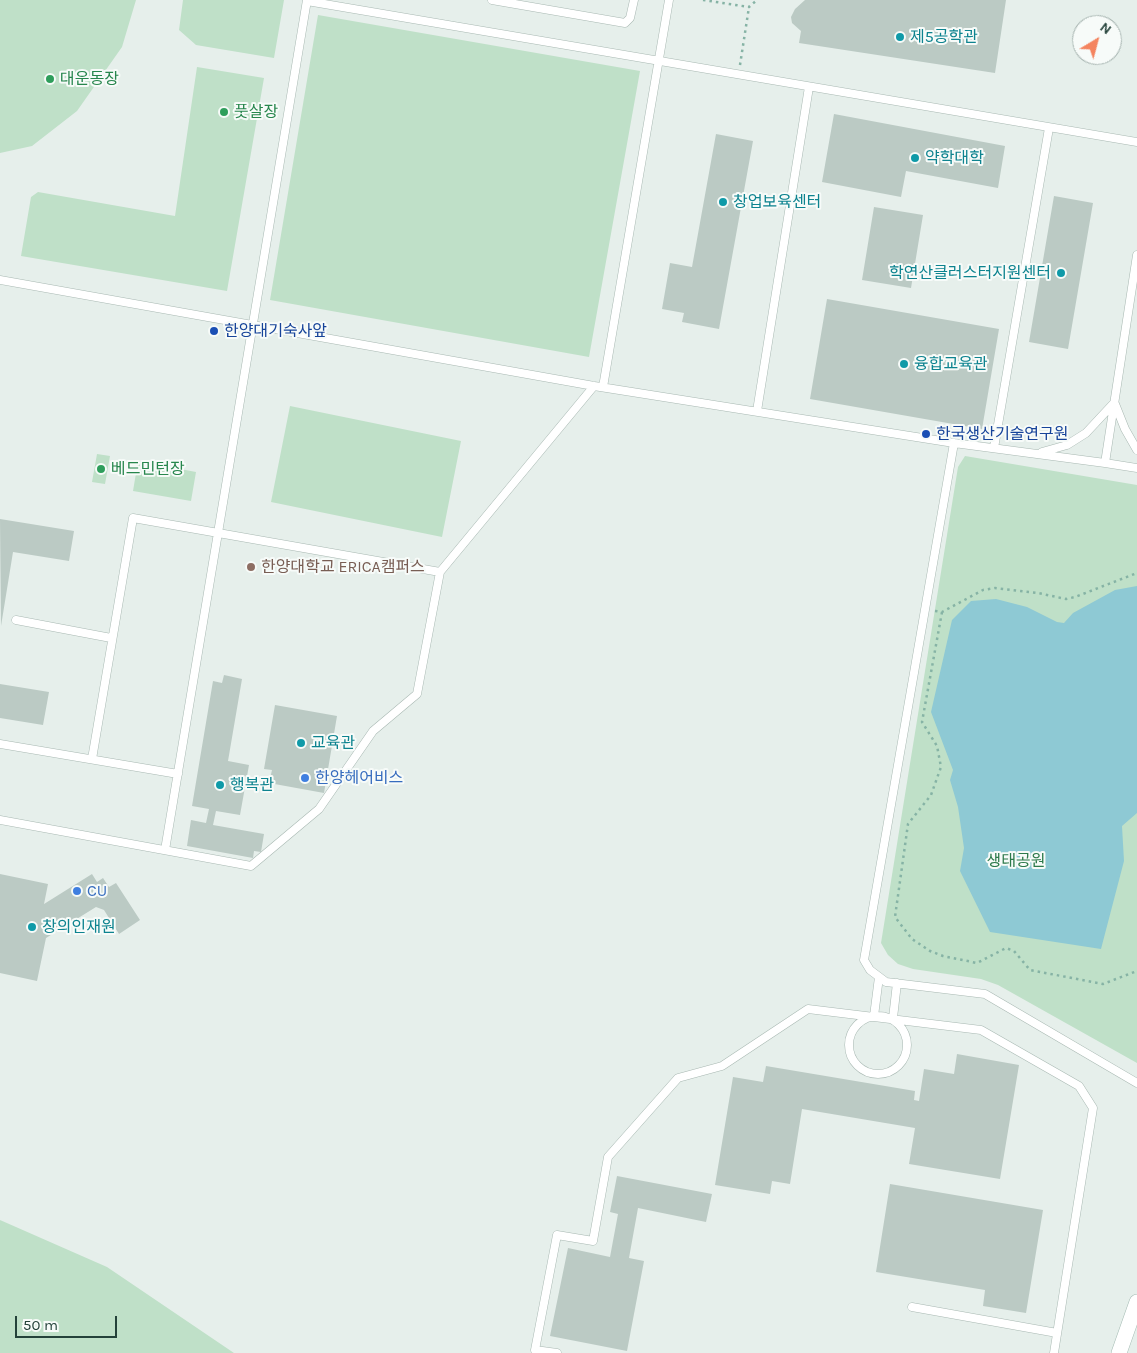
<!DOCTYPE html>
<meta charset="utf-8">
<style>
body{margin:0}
#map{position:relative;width:1137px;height:1353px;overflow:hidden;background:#e6efeb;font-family:Karla,sans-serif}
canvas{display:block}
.north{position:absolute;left:1072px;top:15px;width:50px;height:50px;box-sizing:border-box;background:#f7fbf9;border:1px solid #a3b1ad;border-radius:50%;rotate:37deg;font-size:14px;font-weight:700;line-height:20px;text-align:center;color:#24423a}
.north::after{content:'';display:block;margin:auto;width:18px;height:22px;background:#f4845f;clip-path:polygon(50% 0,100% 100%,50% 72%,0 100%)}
.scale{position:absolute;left:15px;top:1316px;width:102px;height:22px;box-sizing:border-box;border:2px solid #24423a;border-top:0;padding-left:6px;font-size:15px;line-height:18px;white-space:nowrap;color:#24423a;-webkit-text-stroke:4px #f7fbf9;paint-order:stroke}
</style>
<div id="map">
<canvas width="1137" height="1353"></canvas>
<div class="north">N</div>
<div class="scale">50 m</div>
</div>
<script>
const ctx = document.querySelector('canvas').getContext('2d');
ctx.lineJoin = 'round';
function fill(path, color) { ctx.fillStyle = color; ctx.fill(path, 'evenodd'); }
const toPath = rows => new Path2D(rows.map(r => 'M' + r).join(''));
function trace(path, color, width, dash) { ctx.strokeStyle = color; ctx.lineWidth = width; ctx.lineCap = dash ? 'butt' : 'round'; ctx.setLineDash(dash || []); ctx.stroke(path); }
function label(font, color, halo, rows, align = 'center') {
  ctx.font = font + ' Karla,"Noto Sans KR",sans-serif'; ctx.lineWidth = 4; ctx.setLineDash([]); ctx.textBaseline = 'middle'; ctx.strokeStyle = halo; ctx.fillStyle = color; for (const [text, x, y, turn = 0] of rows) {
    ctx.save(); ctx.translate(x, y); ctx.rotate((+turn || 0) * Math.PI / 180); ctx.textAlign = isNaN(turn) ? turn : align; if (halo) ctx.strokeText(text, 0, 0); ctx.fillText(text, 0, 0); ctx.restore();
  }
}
const green = toPath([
 [0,0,136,0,122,47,77,111,32,146,0,153],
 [183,0,284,0,274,58,196,45,179,30],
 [318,15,640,71,589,357,270,300],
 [197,67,264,78,227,291,21,256,31,197,38,192,175,216],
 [290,406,461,441,442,537,271,502],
 [97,454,110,456,105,484,92,482],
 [965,456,1137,485,1137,1063,998,985,981,979,913,969,898,964,888,955,881,943,958,467],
 [138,461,196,472,191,501,133,491],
 [0,1220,107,1267,234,1353,0,1353]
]);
const water = toPath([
 [1137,586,1137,813,1122,826,1124,861,1101,949,990,932,960,871,964,848,958,807,950,780,953,770,931,712,952,620,971,601,996,599,1027,607,1057,622,1064,623,1073,613,1115,590]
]);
const building = toPath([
 [805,0,1006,0,995,73,799,43,801,31,792,23,791,17,795,9],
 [834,114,1005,146,998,188,906,171,901,197,822,182],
 [716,134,753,141,719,329,682,322,684,313,662,309,670,263,692,267],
 [1054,196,1093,203,1068,349,1029,342],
 [874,207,923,215,911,288,862,280],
 [827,299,999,329,982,429,810,399],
 [0,519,74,531,69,561,13,552,1,626],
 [224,675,242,679,228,761,249,765,240,815,216,811,213,825,264,834,261,852,254,851,253,858,187,846,191,820,206,823,209,809,192,806,213,681,222,683],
 [0,684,49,692,43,725,0,718],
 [275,705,337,716,324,793,269,783,272,770,264,769],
 [0,874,48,884,44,904,92,874,97,882,103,878,109,887,116,883,140,920,119,934,104,910,96,907,46,938,37,981,0,973],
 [957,1054,1019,1065,1000,1179,909,1164,915,1128,802,1109,790,1184,772,1181,770,1194,715,1185,733,1077,763,1082,766,1066,915,1091,914,1100,919,1101,924,1069,954,1074],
 [617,1176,712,1194,706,1222,638,1208,629,1258,644,1261,627,1351,550,1336,568,1248,610,1257,618,1214,610,1212],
 [890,1184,1043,1210,1026,1313,983,1306,985,1290,876,1272]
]);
const path = toPath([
 [703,0,749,7,757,0],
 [740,65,749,7],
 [935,611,942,612,983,590,995,588,1038,593,1066,599,1075,597,1137,573],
 [942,612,922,722,937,746,941,767,931,795,908,824,895,917,912,939,930,951,943,956,977,963,1006,948,1014,951,1030,970,1103,984,1137,971]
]);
const lane = toPath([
 [492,0,625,23,630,18,634,0],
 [307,1,1137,142],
 [0,280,594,386,954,443,1105,463,1137,255],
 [603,387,669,0],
 [1115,404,1125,429,1137,450],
 [757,411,809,87],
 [954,443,864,960,870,970,886,982,985,994,1137,1083],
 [994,448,1049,128],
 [1042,452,1067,445,1086,433,1113,404],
 [1105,463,1137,468],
 [16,620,111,638],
 [0,744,178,774],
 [92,759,133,518,440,572],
 [0,820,251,866,319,809,373,731,417,694,440,572,594,386],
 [165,850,307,0],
 [874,1016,879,977],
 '849 1045a29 29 0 1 1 58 0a29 29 0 1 1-58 0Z',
 [893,1018,897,983],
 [912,1307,1057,1333],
 [557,1353,535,1350,557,1235,593,1241,608,1157,678,1078,722,1066,808,1009,981,1030,1079,1086,1093,1108,1054,1353]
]);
const secondary = toPath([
 [1119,1353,1137,1302]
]);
const markers = [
 [900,37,5,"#0f9aa8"],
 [50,79,5,"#2e9e5b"],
 [224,112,5,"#2e9e5b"],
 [915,158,5,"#0f9aa8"],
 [723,202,5,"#0f9aa8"],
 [1061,273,5,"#0f9aa8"],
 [214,331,5,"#1a4fb4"],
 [904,364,5,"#0f9aa8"],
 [926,434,5,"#1a4fb4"],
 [101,469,5,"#2e9e5b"],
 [251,567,5,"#8d6e63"],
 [301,743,5,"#0f9aa8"],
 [305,778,5,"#3f7fe0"],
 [220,785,5,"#0f9aa8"],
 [77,891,5,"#3f7fe0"],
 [32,927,5,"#0f9aa8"]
];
const cultureNames = [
 ["제5공학관",910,37],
 ["약학대학",925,158],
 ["창업보육센터",733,202],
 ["학연산클러스터지원센터",1051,273,"right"],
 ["융합교육관",914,364],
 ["교육관",311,743],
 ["행복관",230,785],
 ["창의인재원",42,927]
];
const leisureNames = [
 ["대운동장",60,79],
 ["풋살장",234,112],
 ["베드민턴장",111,469]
];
const transitNames = [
 ["한양대기숙사앞",224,331],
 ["한국생산기술연구원",936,434]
];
const educationNames = [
 ["한양대학교 ERICA캠퍼스",261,567]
];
const shopNames = [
 ["한양헤어비스",315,778],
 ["CU",87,891]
];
const parkNames = [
 ["생태공원",1016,861]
];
fill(green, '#bfe0c8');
fill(water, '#8ec9d4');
fill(building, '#bbcac4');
trace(lane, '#a8b8b2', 9);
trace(secondary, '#a4bbb3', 16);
trace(path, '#86b3a5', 2.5, [2.5, 4]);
trace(lane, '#fff', 8);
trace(secondary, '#fff', 15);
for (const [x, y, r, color] of markers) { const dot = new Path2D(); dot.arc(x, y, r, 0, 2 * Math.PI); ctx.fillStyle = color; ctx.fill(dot); trace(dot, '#f7fbf9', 2); }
label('16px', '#0d838f', '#f7fbf9', cultureNames, 'left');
label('16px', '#27864d', '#f7fbf9', leisureNames, 'left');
label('16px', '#164399', '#f7fbf9', transitNames, 'left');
label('16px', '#785e54', '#f7fbf9', educationNames, 'left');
label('16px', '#366cbe', '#f7fbf9', shopNames, 'left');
label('16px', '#2d7a4b', '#f7fbf9', parkNames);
</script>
